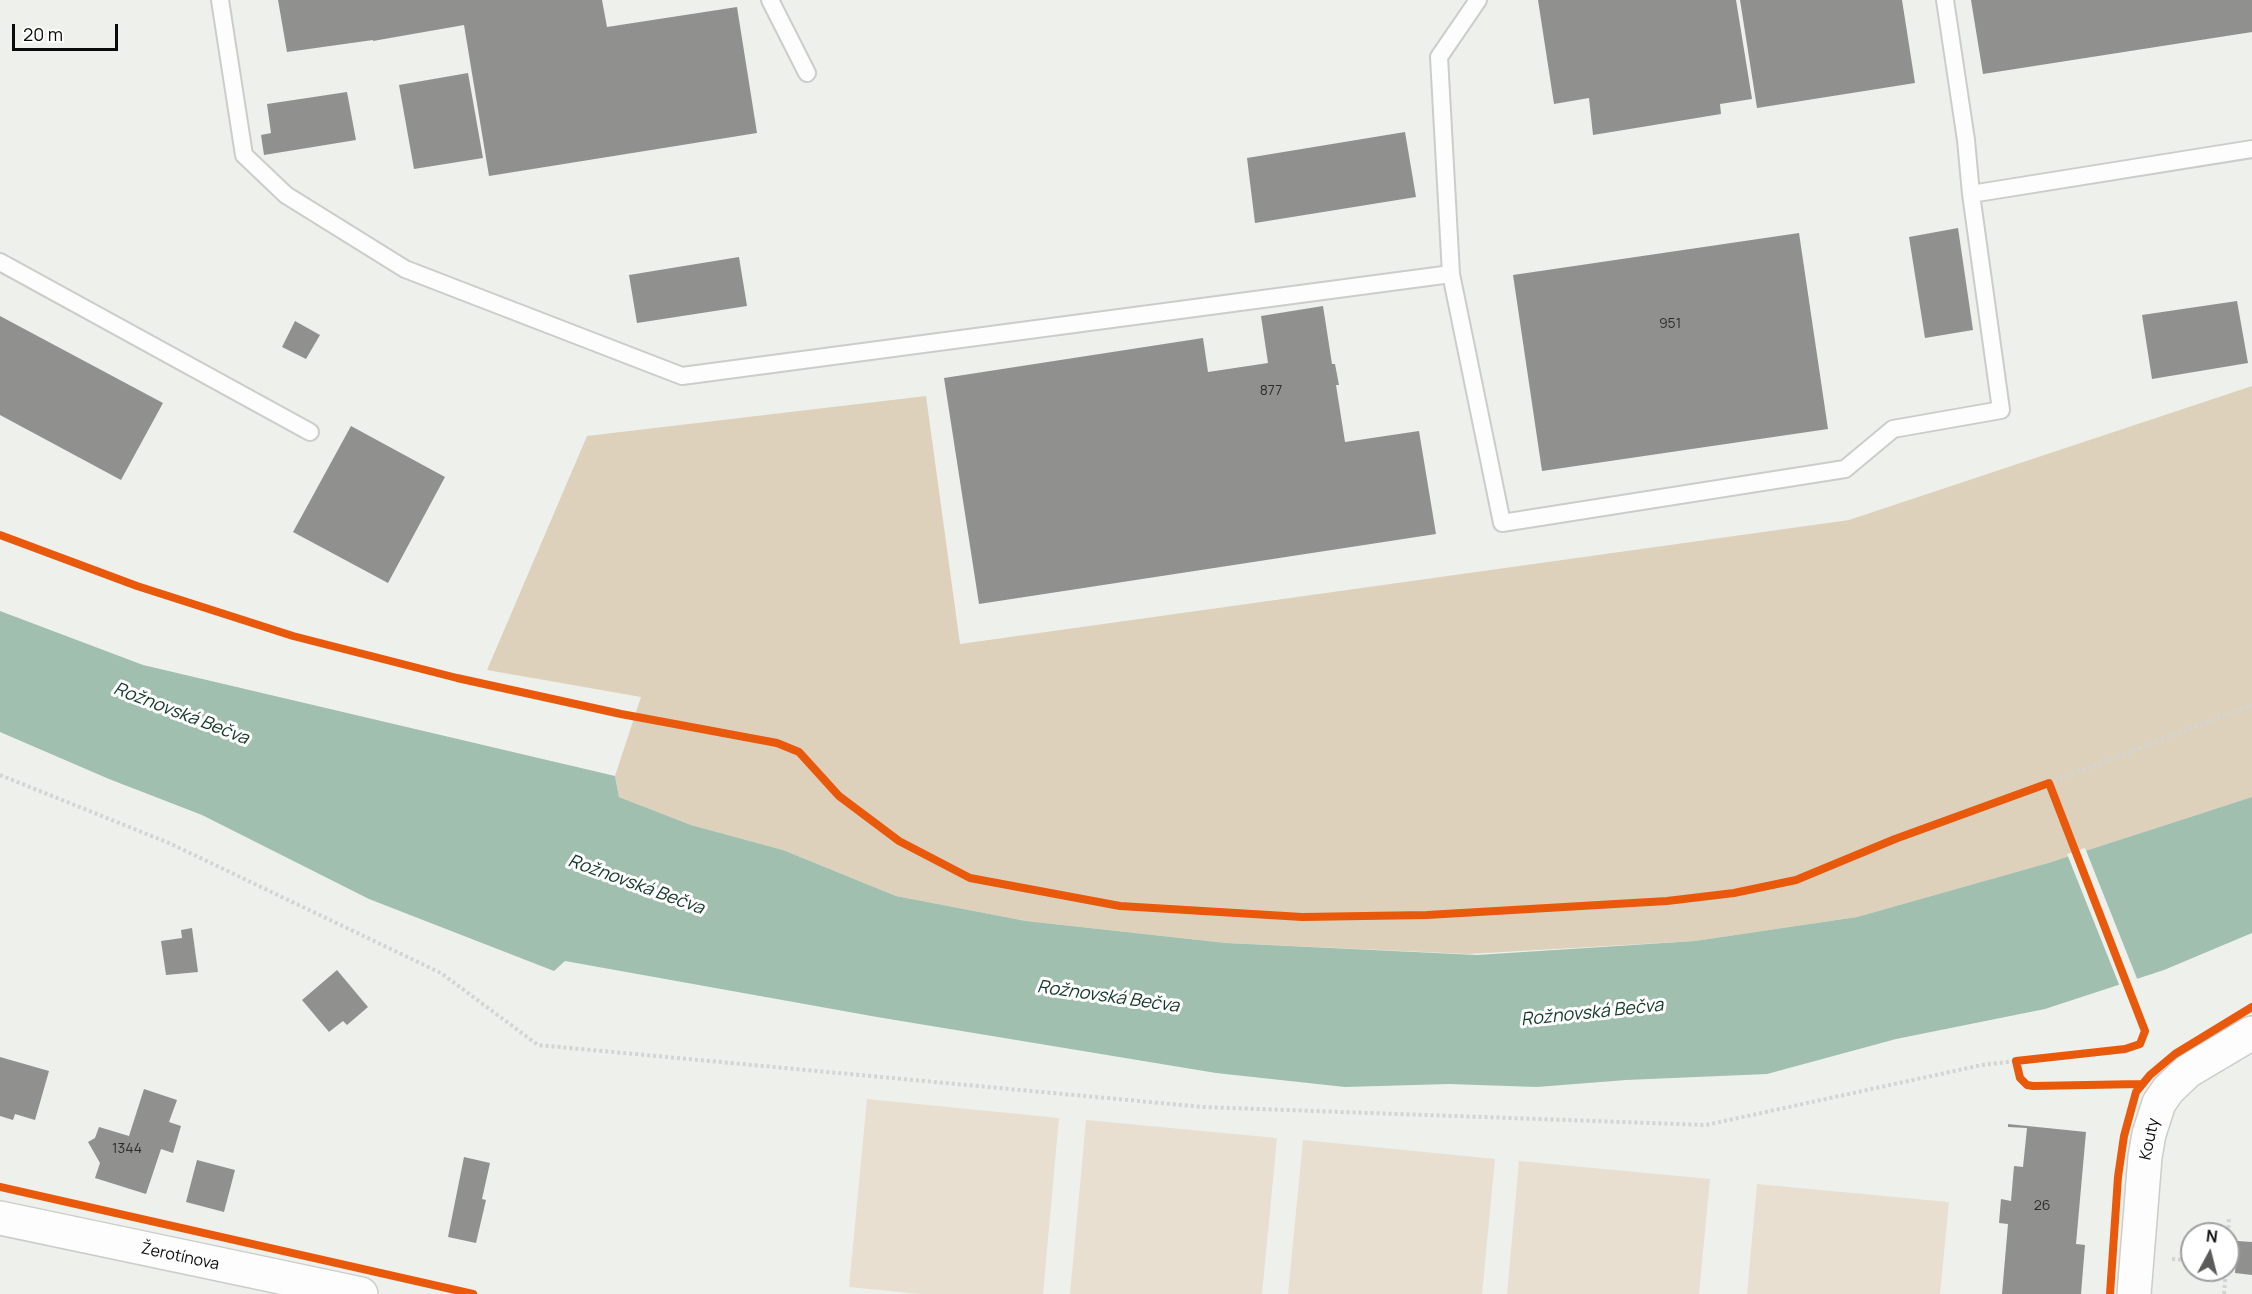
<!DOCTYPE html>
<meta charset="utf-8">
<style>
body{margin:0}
#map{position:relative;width:2252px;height:1294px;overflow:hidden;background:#eef0eb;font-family:Manrope,sans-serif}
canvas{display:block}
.north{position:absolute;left:2180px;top:1222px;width:60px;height:60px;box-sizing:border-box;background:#fff;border:2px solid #9d9e9d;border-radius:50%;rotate:7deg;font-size:16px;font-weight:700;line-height:24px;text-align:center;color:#0b0c0a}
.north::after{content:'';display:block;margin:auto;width:21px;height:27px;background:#5a5c59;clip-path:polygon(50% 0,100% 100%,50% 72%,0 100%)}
.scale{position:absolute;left:12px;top:24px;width:106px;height:27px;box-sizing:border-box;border:3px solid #0b0c0a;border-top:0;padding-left:8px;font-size:18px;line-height:21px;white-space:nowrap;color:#0b0c0a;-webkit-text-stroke:4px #fff;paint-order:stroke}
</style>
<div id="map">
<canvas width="2252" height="1294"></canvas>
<div class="north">N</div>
<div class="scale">20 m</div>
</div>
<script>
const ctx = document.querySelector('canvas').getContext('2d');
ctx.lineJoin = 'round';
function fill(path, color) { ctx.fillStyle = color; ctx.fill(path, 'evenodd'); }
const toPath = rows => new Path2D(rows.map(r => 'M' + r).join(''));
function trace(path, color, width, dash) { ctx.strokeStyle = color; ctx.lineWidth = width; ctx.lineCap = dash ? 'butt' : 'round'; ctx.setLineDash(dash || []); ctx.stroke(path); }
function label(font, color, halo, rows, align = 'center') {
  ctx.font = font + ' Manrope,sans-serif'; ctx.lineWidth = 6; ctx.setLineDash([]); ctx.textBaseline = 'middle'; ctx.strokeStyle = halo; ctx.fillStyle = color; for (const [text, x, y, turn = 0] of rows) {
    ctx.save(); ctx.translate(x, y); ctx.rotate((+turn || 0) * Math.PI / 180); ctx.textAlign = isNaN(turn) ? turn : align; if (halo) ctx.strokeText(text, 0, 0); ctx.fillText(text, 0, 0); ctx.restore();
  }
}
const green = toPath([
 [867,1099,1059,1118,1043,1294,920,1294,849,1287],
 [1086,1120,1277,1138,1262,1294,1070,1294],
 [1303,1140,1495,1159,1482,1294,1288,1294],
 [1519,1161,1710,1179,1699,1294,1507,1294],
 [1757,1184,1949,1202,1940,1294,1747,1294]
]);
const forest = toPath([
 [2252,386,2252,797,2048,863,1857,917,1695,941,1468,954,1226,943,1026,921,896,896,783,850,691,825,619,797,615,776,641,697,487,670,587,436,926,396,960,644,1849,520]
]);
const water = toPath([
 [0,611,143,665,615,776,619,797,691,825,783,850,896,896,1026,921,1226,943,1477,955,1695,941,1857,917,2048,863,2252,797,2252,933,2164,970,2045,1009,1896,1039,1767,1074,1626,1080,1537,1087,1449,1084,1345,1087,1216,1073,877,1017,565,961,554,971,369,899,202,815,109,779,0,732]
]);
const pier = toPath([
 [2085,848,2138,981,2120,987,2067,854]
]);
const building = toPath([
 [278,0,602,0,607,27,737,7,757,133,489,176,464,25,373,41,373,40,287,52],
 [1538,0,1736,0,1752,99,1720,104,1721,114,1593,135,1589,98,1554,104],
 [1740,0,1902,0,1915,83,1757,108],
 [1971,0,2252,0,2252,32,1983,74],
 [468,73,483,158,414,169,399,85],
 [347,92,356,140,264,155,261,135,271,133,267,104],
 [1405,132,1416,197,1255,223,1247,158],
 [1958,228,1973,330,1925,338,1909,237],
 [1799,233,1828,429,1542,471,1513,275],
 [739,257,747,306,637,323,629,275],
 [2237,301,2248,363,2152,379,2142,315],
 [1323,306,1332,364,1335,364,1339,385,1336,385,1345,442,1419,431,1436,534,979,604,944,378,1203,338,1208,372,1268,363,1261,316],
 [0,316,163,403,121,480,0,415],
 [295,321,320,335,306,359,282,347],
 [351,426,445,477,388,583,293,532],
 [192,928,198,972,166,975,161,941,182,938,181,930],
 [337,970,368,1007,347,1025,343,1021,329,1032,302,1000],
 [0,1057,49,1071,35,1120,15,1114,13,1120,0,1116],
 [144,1089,177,1100,169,1122,181,1126,173,1153,161,1149,146,1194,95,1178,100,1163,88,1142,95,1138,99,1127,129,1136],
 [2008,1124,2086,1132,2076,1244,2085,1245,2081,1294,2002,1294,2008,1224,1999,1223,2001,1199,2011,1201,2014,1166,2023,1167,2027,1128,2008,1127],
 [464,1157,490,1163,482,1199,486,1200,476,1243,448,1237],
 [197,1160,235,1170,224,1212,186,1202],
 [2237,1241,2252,1242,2252,1275,2235,1273]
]);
const path = toPath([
 [0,775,169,843,441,973,538,1045,1203,1107,1706,1125,1982,1065,2016,1061],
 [2049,783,2252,705],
 [2228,1234,2229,1217],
 [2172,1259,2192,1260],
 [2224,1294,2226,1270]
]);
const lane = toPath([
 [220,0,244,155,286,195,405,269,682,376,1451,274],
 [770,0,807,73],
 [1478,0,1439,57,1451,274,1502,523,1845,469,1893,429,2001,410,1971,194,1966,140,1945,0],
 [1971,194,2252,149],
 [0,262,310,432]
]);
const street = toPath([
 [0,1218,361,1294],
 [2134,1294,2145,1157,2149,1134,2159,1103,2168,1090,2188,1071,2252,1033]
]);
const cycleway = toPath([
 [0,535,137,586,293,636,457,678,621,714,777,743,799,752,839,796,899,841,970,878,1120,906,1302,917,1427,915,1667,901,1734,893,1796,880,1895,839,2049,783,2145,1031,2140,1044,2125,1049,2016,1061,2020,1078,2027,1085,2033,1086,2141,1084],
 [0,1187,473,1294],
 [2110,1294,2118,1177,2124,1136,2136,1092,2150,1075,2175,1054,2252,1007]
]);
const numberNames = [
 ["951",1670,324],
 ["877",1271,391],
 ["1344",127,1149],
 ["26",2042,1206]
];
const streetNames = [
 ["Kouty",2150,1139,-78],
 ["Žerotínova",180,1257,12]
];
const waterNames = [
 ["Rožnovská Bečva",181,714,21],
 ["Rožnovská Bečva",636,885,20],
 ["Rožnovská Bečva",1108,997,8],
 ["Rožnovská Bečva",1592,1013,-6]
];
fill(green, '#e8dfd0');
fill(forest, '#ded1bb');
fill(water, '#a0bfaf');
fill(pier, '#eef0eb');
fill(building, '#90918f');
trace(lane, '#cccdca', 20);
trace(street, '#cccdca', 36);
trace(path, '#d4d4d3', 4, [3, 3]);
trace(lane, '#fcfdfc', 16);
trace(street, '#fcfdfc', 33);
trace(cycleway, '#e8590c', 8);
label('14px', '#2c2d2b', null, numberNames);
label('16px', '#0b0c0a', '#fff', streetNames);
label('italic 18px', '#113728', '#fff', waterNames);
</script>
